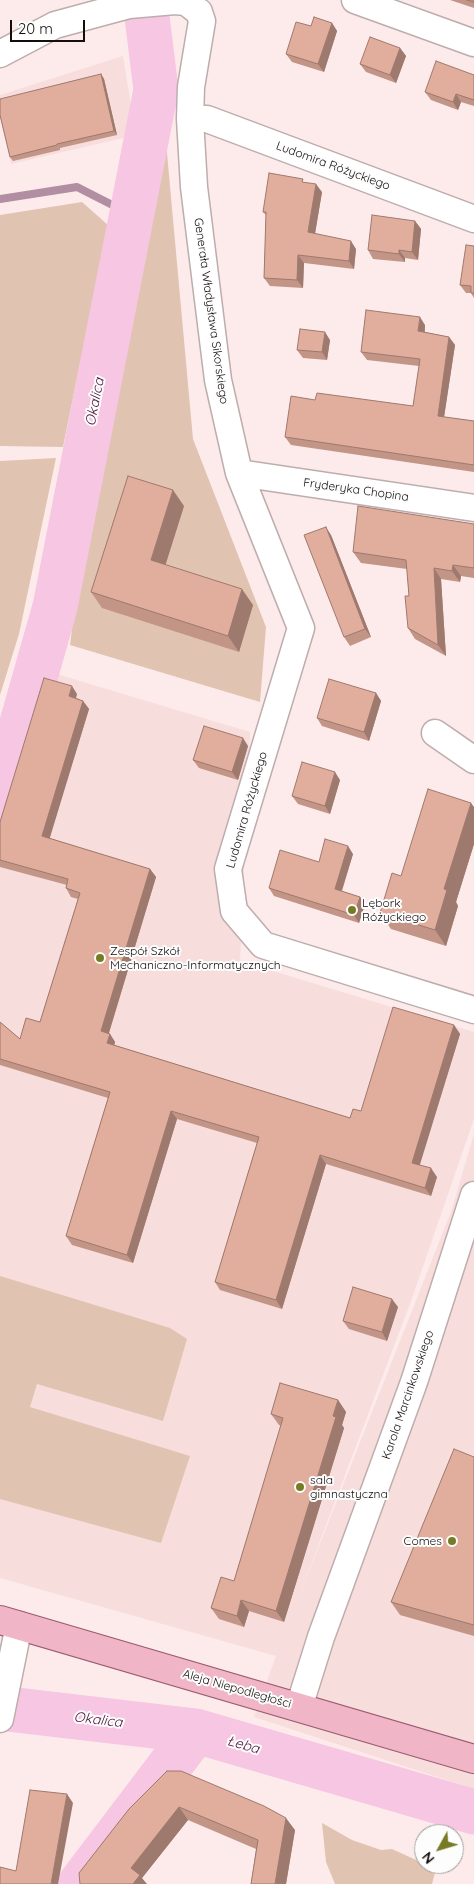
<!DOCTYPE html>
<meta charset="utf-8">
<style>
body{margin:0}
#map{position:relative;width:474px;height:1884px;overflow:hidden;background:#fdebeb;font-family:Quicksand,sans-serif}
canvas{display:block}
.north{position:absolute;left:414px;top:1824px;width:50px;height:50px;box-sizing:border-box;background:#fdfdfd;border:1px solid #9f9d9d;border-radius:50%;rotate:231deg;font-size:14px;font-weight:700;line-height:20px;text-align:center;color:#130d0d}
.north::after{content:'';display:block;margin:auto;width:18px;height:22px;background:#777b24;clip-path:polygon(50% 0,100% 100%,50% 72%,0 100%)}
.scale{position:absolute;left:10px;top:20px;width:75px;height:22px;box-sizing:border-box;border:2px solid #130d0d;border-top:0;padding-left:6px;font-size:15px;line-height:18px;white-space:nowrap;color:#130d0d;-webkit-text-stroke:4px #fdfdfd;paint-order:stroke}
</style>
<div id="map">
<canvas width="474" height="1884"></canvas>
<div class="north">N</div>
<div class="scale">20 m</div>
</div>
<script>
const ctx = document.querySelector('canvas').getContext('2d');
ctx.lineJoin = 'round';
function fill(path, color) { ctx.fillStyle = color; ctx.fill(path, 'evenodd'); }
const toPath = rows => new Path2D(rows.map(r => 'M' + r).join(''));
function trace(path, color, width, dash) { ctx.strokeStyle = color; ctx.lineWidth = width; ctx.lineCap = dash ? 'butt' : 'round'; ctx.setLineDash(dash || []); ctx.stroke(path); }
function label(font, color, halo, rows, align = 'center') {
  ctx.font = font + ' Quicksand,sans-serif'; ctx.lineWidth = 4; ctx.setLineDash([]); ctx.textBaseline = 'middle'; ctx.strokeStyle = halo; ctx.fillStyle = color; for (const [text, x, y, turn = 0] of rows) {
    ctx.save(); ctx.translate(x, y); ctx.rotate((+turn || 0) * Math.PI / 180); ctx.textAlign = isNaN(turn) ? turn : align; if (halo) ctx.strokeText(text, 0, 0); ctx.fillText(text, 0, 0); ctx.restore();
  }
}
const built = toPath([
 [123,56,136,135,11,164,0,118,0,95],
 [40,669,250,732,240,961,474,1032,474,1119,410,1304,296,1604,451,1212,474,1134,474,1789,254,1717,276,1656,0,1578,0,830]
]);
const green = toPath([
 [161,124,165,131,193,439,266,627,260,702,70,645,85,526],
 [82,202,108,225,63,447,0,446,0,215],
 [56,458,19,634,0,695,0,461],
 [0,1276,170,1328,187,1339,163,1421,37,1384,30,1407,190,1456,161,1543,0,1499],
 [322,1823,352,1840,381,1850,392,1849,436,1869,432,1884,335,1884,326,1862]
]);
const stream = toPath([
 [0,199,77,187,132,215]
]);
const river = toPath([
 [0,800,55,607,156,90,145,0],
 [0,1708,196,1731],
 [80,1884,196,1731,474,1812]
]);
const minor = toPath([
 [355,0,474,43],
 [199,12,202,21,191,87,190,119,194,187,218,380,239,473,301,628,228,869,234,911,263,945,474,1010],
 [0,54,55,25,129,5,175,1,186,2,199,12],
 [190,119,207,119,474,219],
 [239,473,474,508],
 [435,733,474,760],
 [299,1707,321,1637,414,1382,474,1195],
 [0,1719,19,1625]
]);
const major = toPath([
 [0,1620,474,1759]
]);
const wall = toPath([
 [450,0,474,0,474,8],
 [332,23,337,31,324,72,292,62,286,54,311,26],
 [400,48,406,56,396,83,366,72,360,64],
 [101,74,104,79,117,135,60,148,60,150,13,161,10,157],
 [474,75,474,106,461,102,458,110,431,100,425,92],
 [305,182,322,192,315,233,356,249,354,269,304,263,303,288,270,286,264,278,266,215,263,212],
 [415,221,421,229,418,260,405,258,405,262,373,259,368,250],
 [474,246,474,298,471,293,466,293,460,285],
 [425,325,425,332,449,337,455,345,444,417,474,421,474,472,291,445,285,437,315,400,413,406,419,366,367,360,361,352],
 [330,340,327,360,303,358,297,350],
 [184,506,165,565,253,605,239,652,102,608,91,592],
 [474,524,474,578,461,576,460,582,441,579,446,656,415,639,408,628,409,596,407,569,361,563,353,552],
 [331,535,371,637,350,646,344,637],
 [376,693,381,701,369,741,322,726,317,718],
 [77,694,76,698,83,701,89,709,49,838,150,869,156,877,109,1033,115,1042,114,1045,350,1118,361,1111,454,1025,460,1034,419,1165,437,1177,431,1196,326,1164,282,1309,220,1290,215,1282,257,1143,177,1119,133,1263,72,1245,66,1236,108,1098,0,1065,0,1022,20,1039,40,1022,78,899,71,897,66,888,67,885,0,867,0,822],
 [248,746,238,780,199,768,193,760],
 [340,780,330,814,298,804,292,796],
 [474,807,474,844,456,902,458,906,446,946,391,929,380,913,401,876],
 [353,854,342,891,360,897,365,904,359,923,274,896,269,888,319,862],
 [398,1307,387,1341,349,1329,343,1321],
 [338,1400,346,1412,342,1425,344,1428,284,1622,249,1611,244,1627,219,1619,211,1608,234,1581,281,1426,279,1425,271,1414],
 [474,1457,474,1636,400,1615,391,1602],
 [167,1771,295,1830,286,1884,251,1884,256,1849,188,1820,142,1878,80,1884]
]);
const shadedWall = toPath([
 [332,23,337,31,324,72,318,64],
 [400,48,406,56,396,83,390,75],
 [101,74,104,79,117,135,114,131],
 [456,94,461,102,458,110,453,102],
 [316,184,322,192,314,240,308,232],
 [415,221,421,229,418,260,412,252],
 [351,241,356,249,354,269,349,261],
 [399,250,405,258,405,262,399,254],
 [298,255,304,263,303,288,297,280],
 [420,317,425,325,424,339,418,331],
 [325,332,330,340,327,360,322,352],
 [449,337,455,345,443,424,438,416],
 [173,490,184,506,162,576,151,560],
 [326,527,331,535,371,637,365,629],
 [453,565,461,576,460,582,452,571],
 [434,568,441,579,446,656,438,645],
 [242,589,253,605,239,652,228,636],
 [72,686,77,694,74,704,69,696],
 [376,693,381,701,369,741,364,732],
 [83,701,89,709,48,844,42,836],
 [243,738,248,746,238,780,232,772],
 [335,772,340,780,330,814,325,806],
 [471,803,474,807,474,844,456,902,458,906,446,946,435,930,444,889],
 [348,846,353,854,340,896,335,889],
 [150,869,156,877,107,1039,101,1031],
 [360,897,365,904,359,923,354,915],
 [454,1025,460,1034,418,1171,412,1163],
 [110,1034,115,1042,113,1051,107,1043],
 [171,1111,177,1119,133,1263,127,1255],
 [320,1155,326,1164,282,1309,276,1300],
 [431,1168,437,1177,431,1196,425,1188],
 [392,1299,398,1307,387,1341,382,1332],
 [338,1400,346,1412,342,1425,344,1428,284,1622,276,1611],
 [241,1600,249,1611,244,1627,237,1616],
 [67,1794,73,1803,58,1884,51,1884],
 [179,1807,188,1820,142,1878,147,1884,133,1884,131,1868],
 [286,1818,295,1830,286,1884,275,1884]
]);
const building = toPath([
 [467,0,474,0,474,2,467,0],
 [314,17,332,23,318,64,286,54,296,22,311,26,314,17],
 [370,37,400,48,390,75,360,64,370,37],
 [436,61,474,75,474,100,456,94,453,102,425,92,436,61],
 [101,74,114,131,57,144,57,145,10,157,0,115,0,99,101,74],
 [269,173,303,179,302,182,316,184,308,232,351,241,349,261,298,255,297,280,264,278,266,212,263,212,269,173],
 [372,215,415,221,412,252,399,250,399,254,368,250,372,215],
 [466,245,474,246,474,293,471,293,471,286,460,285,466,245],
 [366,310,420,317,418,331,449,337,438,416,474,421,474,465,285,437,291,396,315,400,317,393,413,406,420,359,361,352,366,310],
 [300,329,325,332,322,352,297,350,300,329],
 [128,476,173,490,151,560,242,589,228,636,91,592,128,476],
 [358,506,474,524,474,568,453,565,452,571,434,568,438,645,408,628,405,596,409,596,406,560,353,552,358,506],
 [326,527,365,629,344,637,304,535,326,527],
 [44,678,72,686,69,696,83,701,42,836,150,869,101,1031,110,1034,107,1043,350,1118,353,1109,361,1111,393,1007,454,1025,412,1163,431,1168,425,1188,320,1155,276,1300,215,1282,259,1137,171,1111,127,1255,66,1236,110,1092,0,1059,0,1022,20,1039,26,1018,40,1022,80,893,66,888,68,879,0,860,0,822,44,678],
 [329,679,376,693,364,732,317,718,329,679],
 [204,726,243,738,232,772,193,760,204,726],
 [302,762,335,772,325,806,292,796,302,762],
 [428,789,471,803,444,889,447,890,435,930,380,913,392,873,401,876,428,789],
 [325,839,348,846,335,889,360,897,354,915,269,888,280,850,319,862,325,839],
 [353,1287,392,1299,382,1332,343,1321,353,1287],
 [280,1383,338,1400,333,1416,336,1417,276,1611,241,1600,237,1616,211,1608,221,1577,234,1581,283,1418,271,1414,280,1383],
 [454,1449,474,1457,474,1625,391,1602,454,1449],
 [167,1771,181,1771,264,1806,286,1818,275,1884,251,1884,258,1840,179,1807,131,1868,140,1875,133,1884,80,1884,79,1873,129,1809,167,1771],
 [30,1790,67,1794,51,1884,0,1884,0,1867,16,1871,30,1790]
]);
const markers = [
 [352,910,5,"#777b24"],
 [100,958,5,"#777b24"],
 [300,1487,5,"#777b24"],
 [452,1541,5,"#777b24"]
];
const streetNames = [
 ["Ludomira Różyckiego",333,166,20],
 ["Generała Władysława Sikorskiego",211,311,82],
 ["Fryderyka Chopina",356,490,8],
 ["Ludomira Różyckiego",247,810,-74],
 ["Karola Marcinkowskiego",408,1395,-71],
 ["Aleja Niepodległości",237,1689,16]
];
const poiNames = [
 ["Lębork",362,903],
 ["Różyckiego",362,917],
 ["Zespół Szkół",110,951],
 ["Mechaniczno-Informatycznych",110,965],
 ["sala",310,1480],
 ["gimnastyczna",310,1494],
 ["Comes",442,1541,"right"]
];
const waterNames = [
 ["Okalica",95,402,-79],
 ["Okalica",98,1720,7],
 ["Łeba",243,1745,16]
];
fill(built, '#f7dddc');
fill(green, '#e0c4b1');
trace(stream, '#b28ea3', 8);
trace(river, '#f6c6e3', 45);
trace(minor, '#beadad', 29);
trace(major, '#9c5b6f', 30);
trace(minor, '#fff', 26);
trace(major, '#f0b6c8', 28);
fill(wall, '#c29587');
fill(shadedWall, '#9e796e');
fill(building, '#e1ad9d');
trace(building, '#9e796e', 1);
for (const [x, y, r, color] of markers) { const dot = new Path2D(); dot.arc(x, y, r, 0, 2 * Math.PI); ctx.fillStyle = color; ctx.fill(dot); trace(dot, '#fdfdfd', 2); }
label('12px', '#130d0d', '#fdfdfd', streetNames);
label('12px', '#130d0d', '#fdfdfd', poiNames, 'left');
label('italic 14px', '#4c163c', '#fdfdfd', waterNames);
</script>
